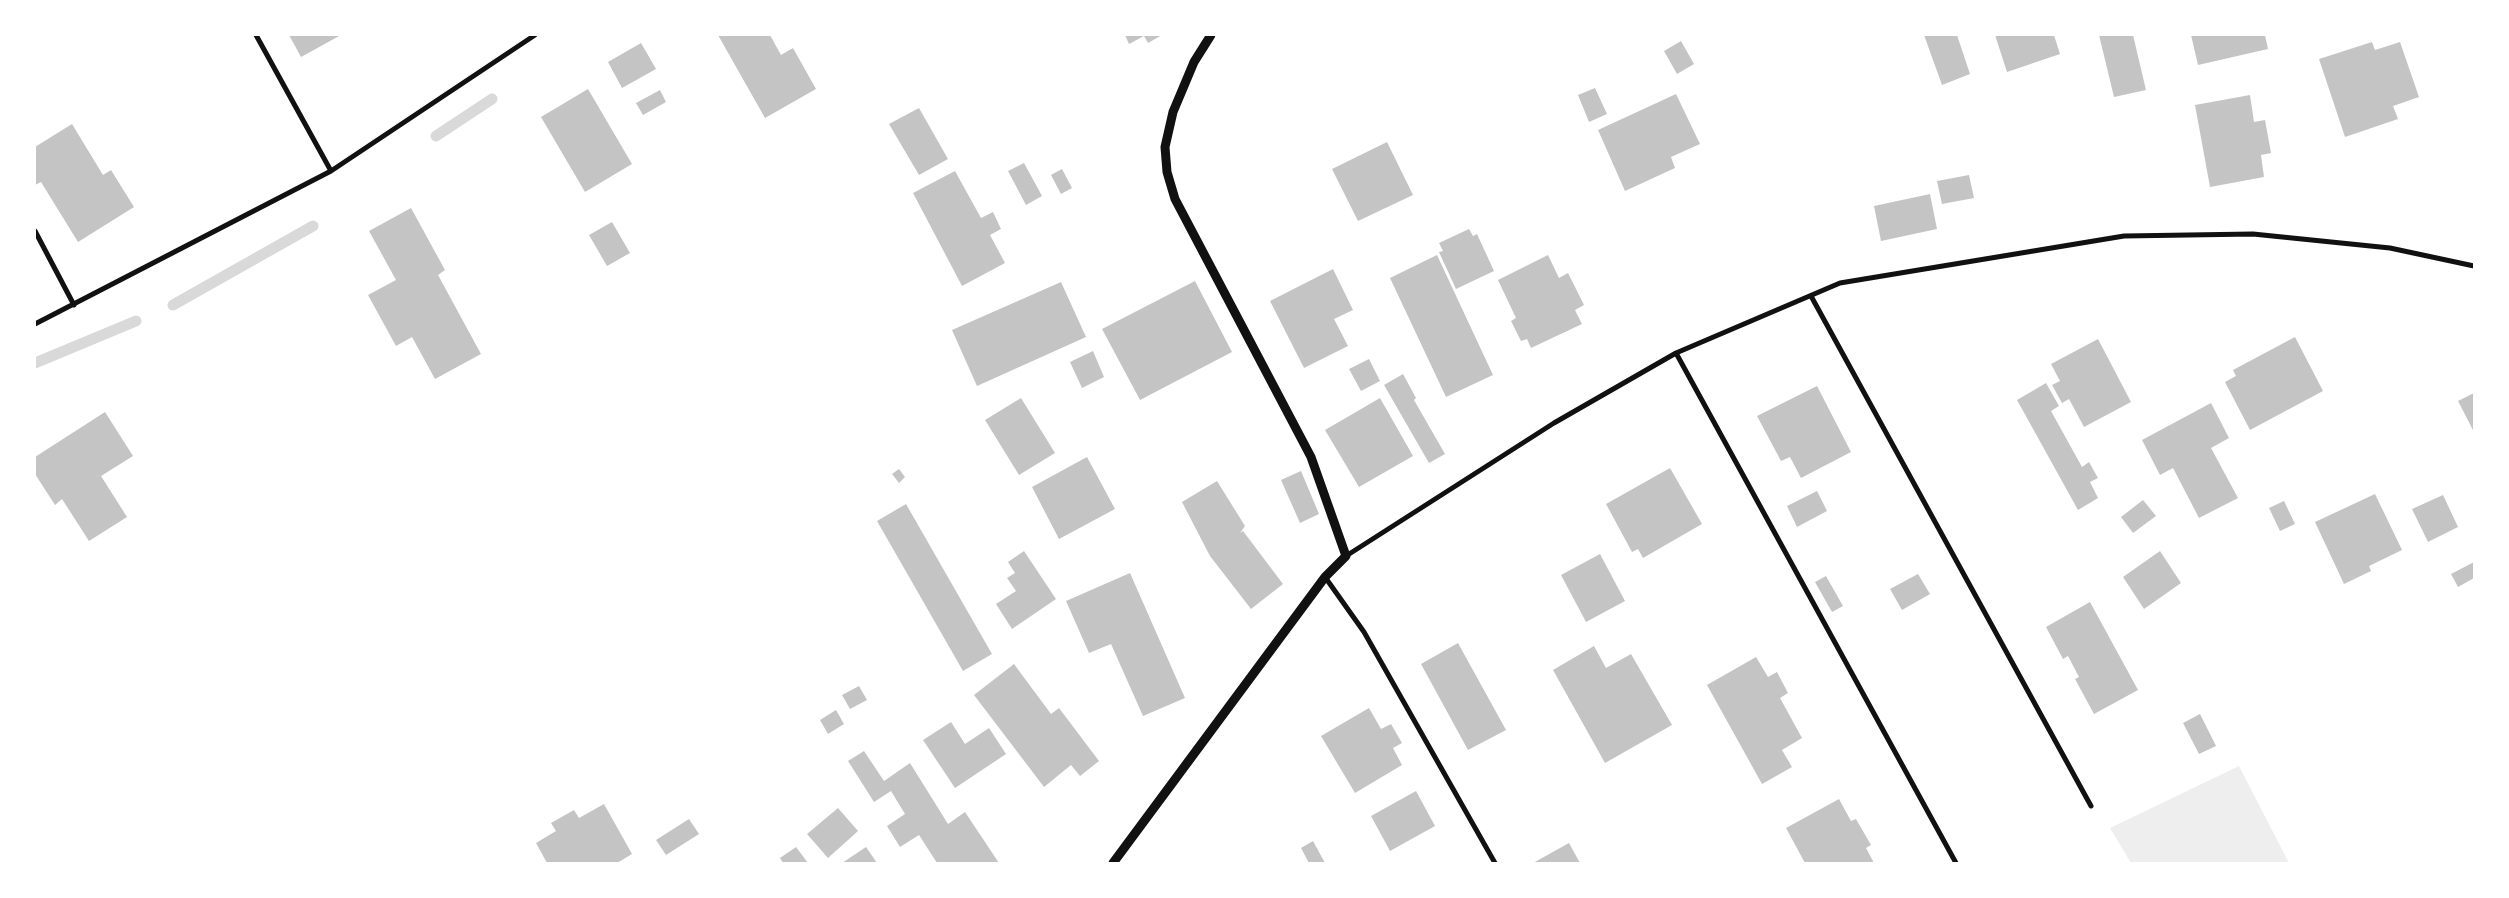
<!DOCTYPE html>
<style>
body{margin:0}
#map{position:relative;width:2509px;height:898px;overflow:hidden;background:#fff;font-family:Signika,sans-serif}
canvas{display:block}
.frame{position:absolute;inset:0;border:36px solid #fff;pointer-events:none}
</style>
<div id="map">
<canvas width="2509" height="898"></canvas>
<div class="frame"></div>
</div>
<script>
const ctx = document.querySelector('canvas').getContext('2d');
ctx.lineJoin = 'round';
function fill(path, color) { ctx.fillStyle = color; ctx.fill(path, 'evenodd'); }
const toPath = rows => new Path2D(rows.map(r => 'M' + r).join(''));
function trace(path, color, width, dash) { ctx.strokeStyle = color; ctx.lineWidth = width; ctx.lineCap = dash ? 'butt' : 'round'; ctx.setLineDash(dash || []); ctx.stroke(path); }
const green = toPath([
 [2239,766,2289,863,2131,863,2110,828]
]);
const stream = toPath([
 [436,136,492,99],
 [173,305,313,226],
 [35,363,136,321]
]);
const building = toPath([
 [289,35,341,35,301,57],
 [718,35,770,35,781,55,793,48,816,89,765,118],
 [1125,35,1162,35,1148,43,1144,36,1129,44],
 [1924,35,1957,35,1970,74,1942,85],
 [1995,35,2054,35,2060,54,2007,72],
 [2099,35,2133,35,2146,90,2114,97],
 [2191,35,2265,35,2268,49,2198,65],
 [1681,41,1694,64,1677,74,1664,51],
 [2372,42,2375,50,2400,42,2419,97,2393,106,2398,119,2345,137,2319,59],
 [641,43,656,69,622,88,608,62],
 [1595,88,1607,114,1589,122,1578,95],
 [588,89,632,164,585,192,541,117],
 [660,90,666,102,643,115,636,103],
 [1676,94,1700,144,1671,157,1675,168,1625,191,1598,130],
 [2250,95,2254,122,2265,120,2271,153,2261,155,2264,177,2210,187,2195,105],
 [919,108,948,159,919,175,889,124],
 [72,124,103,175,111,170,134,207,78,242,41,182,35,185,35,147],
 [1387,142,1413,195,1358,221,1332,169],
 [1024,163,1042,196,1026,205,1008,171],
 [1062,169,1072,188,1061,194,1051,175],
 [955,171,981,218,993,212,1001,229,990,235,1005,263,962,286,913,193],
 [1969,175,1974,198,1942,204,1937,181],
 [1930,194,1937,229,1881,241,1874,206],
 [411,208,445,270,438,275,481,354,435,379,412,337,396,346,368,295,396,280,369,231],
 [612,222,630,253,607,266,589,235],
 [1469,229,1473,236,1477,234,1494,271,1456,289,1439,252,1443,251,1439,243],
 [1437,255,1493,375,1446,397,1390,278],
 [1548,255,1559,278,1568,273,1584,305,1575,310,1582,324,1531,348,1527,339,1521,341,1511,321,1516,318,1498,280],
 [1333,269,1353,310,1334,319,1348,346,1304,368,1270,301],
 [1195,281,1232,352,1140,400,1102,329],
 [1061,282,1086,337,977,386,952,330],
 [2295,337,2323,391,2250,430,2225,382,2236,376,2233,370],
 [2098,339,2131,402,2084,427,2069,399,2062,403,2052,385,2060,381,2051,364],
 [1093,351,1104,377,1082,388,1070,362],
 [1369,359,1380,381,1361,391,1349,369],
 [1403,374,1416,398,1414,400,1445,454,1429,463,1384,385],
 [2046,383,2059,406,2051,411,2082,467,2089,462,2098,478,2090,482,2098,498,2078,510,2017,400],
 [1817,386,1851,452,1801,478,1790,457,1781,461,1757,416],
 [2474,393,2474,432,2458,401],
 [1021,398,1055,453,1019,475,985,420],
 [1380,398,1413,456,1359,487,1325,430],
 [2211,403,2229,438,2211,448,2238,498,2199,518,2173,468,2160,475,2142,440],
 [105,412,133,456,101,476,127,517,89,541,62,499,55,505,35,474,35,457],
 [1087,457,1115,509,1059,539,1032,487],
 [1670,468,1702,524,1643,558,1638,549,1632,552,1606,504],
 [899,469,905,477,899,483,892,474],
 [1301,471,1319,514,1300,523,1281,480],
 [1217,481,1245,526,1240,533,1243,531,1283,584,1251,609,1210,556,1182,502],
 [1817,491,1827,511,1797,527,1787,506],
 [2375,494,2402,550,2369,566,2371,571,2344,584,2315,522],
 [2443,495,2458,527,2428,542,2412,509],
 [2143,500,2156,516,2133,533,2121,517],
 [2284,501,2295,524,2280,531,2269,508],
 [906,504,992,654,963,671,877,521],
 [1024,551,1056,599,1012,629,996,604,1016,591,1007,578,1015,573,1008,562],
 [2160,551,2181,583,2144,609,2123,577],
 [1600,554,1625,601,1586,622,1561,575],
 [2474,562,2474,578,2458,587,2451,574],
 [1130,573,1185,698,1143,716,1111,644,1089,653,1066,601],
 [1918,574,1930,594,1902,610,1890,589],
 [1826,576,1843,606,1832,612,1815,582],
 [2090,602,2138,690,2094,714,2075,679,2079,677,2068,656,2063,659,2046,627],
 [1458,643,1506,730,1468,750,1421,664],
 [1594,646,1606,668,1631,654,1672,725,1605,763,1553,670],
 [1756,657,1768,677,1777,672,1788,693,1780,698,1802,738,1782,750,1792,767,1762,784,1707,685],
 [1014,664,1051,714,1059,708,1099,761,1080,776,1071,765,1044,787,974,695],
 [859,686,867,700,850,709,842,695],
 [1369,708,1381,729,1391,724,1402,743,1393,748,1402,765,1355,793,1321,736],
 [836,710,844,724,828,734,820,720],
 [2200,714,2216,746,2199,754,2183,723],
 [951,722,965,744,989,728,1006,754,955,788,923,740],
 [864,751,884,781,910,763,948,824,965,812,999,863,937,863,919,835,900,847,887,826,905,814,891,791,874,802,848,761],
 [1416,791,1435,826,1390,851,1371,816],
 [1839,799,1851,821,1856,819,1871,845,1866,848,1874,863,1805,863,1786,828],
 [604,804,632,854,617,863,547,863,536,843,556,831,551,823,574,810,579,818],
 [838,808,858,831,828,858,807,834],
 [689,819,699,834,666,855,656,840],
 [1313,841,1325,863,1309,863,1301,848],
 [1569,843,1580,863,1533,863],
 [796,847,808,863,783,863,780,858],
 [866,847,877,863,842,863]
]);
const minor = toPath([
 [256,35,331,171],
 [35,231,74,305],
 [1811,296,2091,806],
 [35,324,331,171,535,35],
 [1676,353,1956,863],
 [1346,556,1554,423,1676,353,1840,283,2124,236,2253,234,2390,248,2474,266],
 [1325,577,1364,632,1495,863]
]);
const tertiary = toPath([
 [1113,863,1325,577,1346,556,1311,457,1175,199,1167,172,1165,147,1173,112,1194,62,1211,35]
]);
fill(green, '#eee');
trace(stream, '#d9d9d9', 11);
fill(building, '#c4c4c4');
trace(minor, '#111', 5);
trace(tertiary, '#111', 9);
</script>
